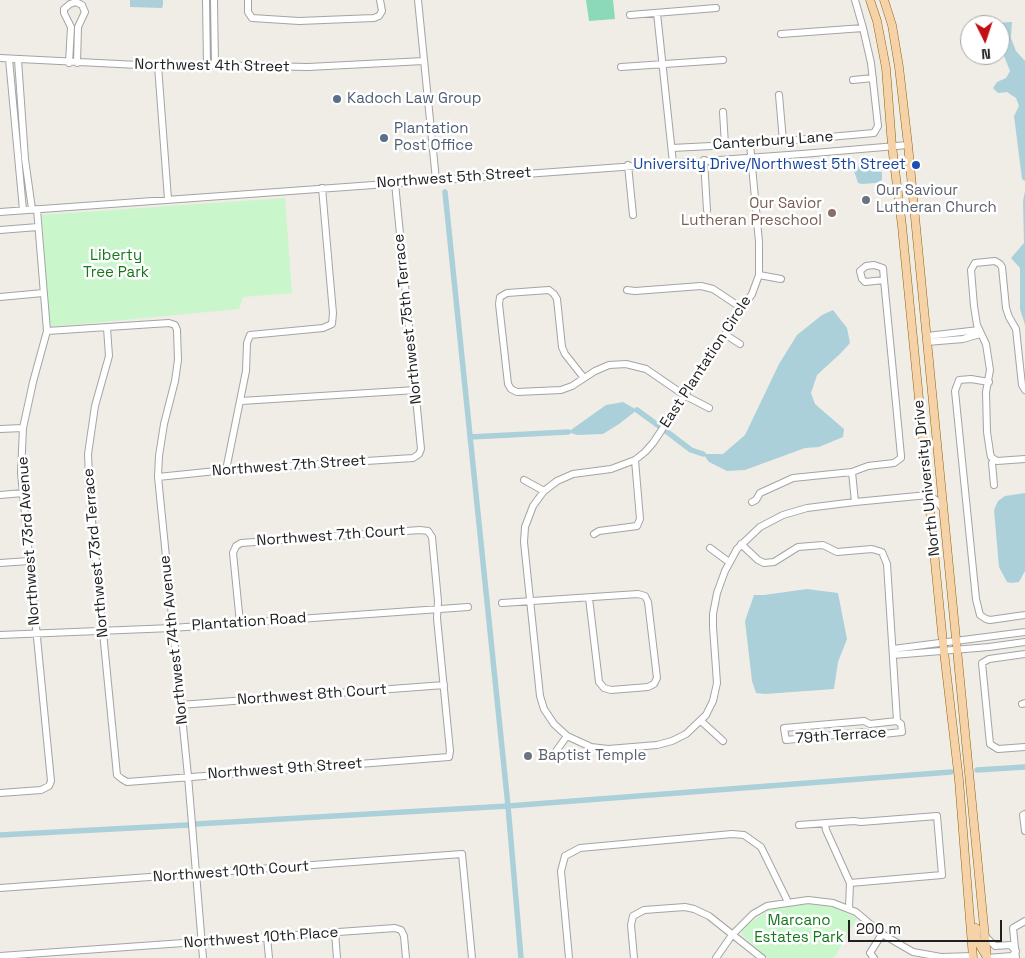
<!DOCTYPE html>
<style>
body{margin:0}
#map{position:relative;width:1025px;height:958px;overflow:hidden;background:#f0ede7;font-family:"Space Grotesk",sans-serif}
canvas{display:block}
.north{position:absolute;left:960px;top:15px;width:50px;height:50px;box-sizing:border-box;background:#fff;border:1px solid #a6a6a6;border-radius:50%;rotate:176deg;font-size:14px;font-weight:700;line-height:20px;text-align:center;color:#202020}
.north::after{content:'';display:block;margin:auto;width:18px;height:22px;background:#c11013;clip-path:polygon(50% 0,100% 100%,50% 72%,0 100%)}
.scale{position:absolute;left:848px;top:920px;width:154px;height:22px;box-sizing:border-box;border:2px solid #202020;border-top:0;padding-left:6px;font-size:15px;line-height:18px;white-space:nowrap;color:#202020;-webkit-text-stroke:4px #fff;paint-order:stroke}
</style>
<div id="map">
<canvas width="1025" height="958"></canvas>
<div class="north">N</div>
<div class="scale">200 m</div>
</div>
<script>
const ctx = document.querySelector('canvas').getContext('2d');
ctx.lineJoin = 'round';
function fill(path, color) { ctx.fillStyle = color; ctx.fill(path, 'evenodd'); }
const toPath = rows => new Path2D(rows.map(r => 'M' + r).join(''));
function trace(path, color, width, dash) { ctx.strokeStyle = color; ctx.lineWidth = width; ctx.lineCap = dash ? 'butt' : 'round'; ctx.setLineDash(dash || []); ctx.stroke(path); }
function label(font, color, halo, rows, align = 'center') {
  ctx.font = font + ' "Space Grotesk",sans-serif'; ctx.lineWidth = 5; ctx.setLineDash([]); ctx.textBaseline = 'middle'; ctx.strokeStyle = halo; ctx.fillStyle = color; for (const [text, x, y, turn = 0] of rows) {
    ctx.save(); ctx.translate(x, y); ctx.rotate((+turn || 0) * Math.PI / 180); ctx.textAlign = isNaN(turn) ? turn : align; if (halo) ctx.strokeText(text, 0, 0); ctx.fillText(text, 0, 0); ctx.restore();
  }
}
const park = toPath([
 [285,198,292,293,243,297,239,309,49,327,42,215],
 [793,902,824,903,857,918,834,958,768,958,742,935,742,930,748,924,770,909]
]);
const pitch = toPath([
 [586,0,613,0,615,19,589,21]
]);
const water = toPath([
 [130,0,163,0,163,5,162,8,130,7],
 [1012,22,1011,38,1016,51,1025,61,1025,181,1022,179,1014,116,1019,106,1016,98,1007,92,998,93,993,88,997,82,1006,78,1010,71,1000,46,1000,25,994,25,994,23],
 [859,164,877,167,882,173,882,180,876,183,862,184,858,183,854,171,855,167],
 [1025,191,1025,325,1020,309,1020,268,1011,258,1024,243,1023,201],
 [833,310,847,328,850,343,841,353,817,375,811,393,815,404,844,429,843,437,819,447,805,448,745,470,727,471,709,462,703,454,723,454,745,435,779,364,797,335,822,315],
 [623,402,637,410,619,424,603,434,577,435,568,432,606,405],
 [1025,493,1025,571,1019,582,1012,583,1007,582,999,567,994,510,998,501,1005,496],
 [807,589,838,593,847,639,838,662,834,689,765,694,756,693,752,681,745,621,754,595,764,595]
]);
const canal = toPath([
 [445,192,508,806,521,958],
 [637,410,659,426],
 [666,431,691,450,703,454],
 [470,437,568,432],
 [977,770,1025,767],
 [196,824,508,806,951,772],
 [0,835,188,825]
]);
const minor = toPath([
 [206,0,207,65],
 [214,0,215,65],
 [248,0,248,12,252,18,299,21,374,18,379,16,382,11,380,0],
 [418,0,436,180],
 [657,13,673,163],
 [630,15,716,8],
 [781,34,863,28],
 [0,58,158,66,207,65,308,67,424,61],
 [9,59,23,210],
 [18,60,25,159,32,209],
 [69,63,71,27,64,13,64,9,70,4,76,2,82,5,85,12,78,27,77,63],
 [158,66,168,199],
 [621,67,723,60],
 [853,80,873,78],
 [779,95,783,141],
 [723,112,725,145],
 [672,148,750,144,874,133,878,126,871,63,863,28,855,0],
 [704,160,707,210],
 [628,165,633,215],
 [0,212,802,154,908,145],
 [0,230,38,227],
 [759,275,781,279],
 [627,290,635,291,701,286,713,289,743,309],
 [0,297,43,293],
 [107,328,109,356,95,406,88,454,90,500,117,775,122,779,127,782,449,757,450,751,437,618,438,601,432,537,428,531,420,530,241,543,236,546,233,553,240,623],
 [47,331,169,323,175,325,177,330,178,360,175,381,164,424,159,456,158,477,188,776,203,958],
 [726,335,740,344],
 [927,336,979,330],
 [927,342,963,339,980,334],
 [584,378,565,354,562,347,557,299,554,294,549,290,507,293,500,297,499,304,508,384,511,389,517,392,561,390,572,386,595,371,609,365,626,364,646,369,684,395,709,408],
 [989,382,971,379,959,380,955,391,976,599,980,615,986,619,990,620,1025,615],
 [1025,390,1022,385,1016,329,1009,317,1006,308,1002,267,1000,264,995,261,975,263,971,270,974,306,977,325,986,344,990,370,986,392,987,432,990,452,991,457,997,461,1025,459],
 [241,401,416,390],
 [0,429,23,428],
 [994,459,992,463,994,485],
 [226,470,246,371,247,343,250,335,323,328,332,324,333,313,322,188],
 [852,472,855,502],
 [158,477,226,470,413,458,419,454,421,449,395,183],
 [524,480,544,491,533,506,525,527,524,542,540,696,544,709,554,724,567,736,591,747,608,749,657,745,672,741,686,734,706,715,713,701,717,683,713,627,713,614,717,593,725,571,737,549,760,527,783,515,807,508,855,502,928,495,936,500,943,509],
 [544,491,557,481,573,474,611,469,635,460,645,452,653,443,752,294,759,275,759,242,750,144],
 [0,495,23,493],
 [752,502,756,500,760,493,793,478,852,472,868,466,894,463,901,458,901,456,893,372,884,280,883,268,874,265,866,266,860,271,862,279,865,282,884,280],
 [594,534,599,531,637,526,640,519,635,460],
 [741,544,758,560,764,563,774,562,798,547,823,545,837,552,872,549,882,552,887,564,897,721],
 [710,548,729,562],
 [0,563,29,561],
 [502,603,638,594,645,596,648,602,657,678,654,684,648,687,611,690,604,688,599,682,589,598],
 [0,635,172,628,468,607],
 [893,649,1025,632],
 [1025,654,989,659,982,663,990,744,998,749,1025,747],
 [893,655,989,647,1025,642],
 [1022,704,1025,703],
 [180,705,444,685],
 [701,721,723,741],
 [864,721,870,724,897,721,901,724,902,732,873,735,864,732,786,740,784,728,864,721],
 [554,754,567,736],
 [0,793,41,790,49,786,51,781,21,473,23,428,33,382,47,331,37,209],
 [1025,814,1023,815,1025,831],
 [825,824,826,830,850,883,849,908],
 [799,825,854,821,861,822,937,816,942,875,850,883],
 [0,888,462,854,472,958],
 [335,932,337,958],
 [985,936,995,946,1010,945,1016,951,1012,956,987,958],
 [267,937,269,958],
 [0,956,395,928,401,930,404,936,406,958],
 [569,958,561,871,565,856,580,848,732,834,744,835,761,847,788,902],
 [634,958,631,925,633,916,644,910,685,907,694,909,709,916,762,958],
 [716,958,732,935,753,914,767,906,808,900,833,903,856,912,882,934,913,952,941,957,973,956],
 [874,958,870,953,882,934],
 [1016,958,1013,928,1025,921]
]);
const major = toPath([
 [870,0,877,21,886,68,892,146,902,226,943,643,959,780,973,958],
 [884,0,892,25,899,67,908,145,987,958],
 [976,928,977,940,985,954]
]);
const markers = [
 [337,99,5,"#5c6f8a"],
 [384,138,5,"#5c6f8a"],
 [916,165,5,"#1a4fb4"],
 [866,200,5,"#6b7280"],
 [832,213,5,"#8d6e63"],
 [528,756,5,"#6b7280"]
];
const streetNames = [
 ["Northwest 4th Street",212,66,1],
 ["Canterbury Lane",773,141,-4],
 ["Northwest 5th Street",454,178,-4],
 ["Northwest 75th Terrace",408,319,-96],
 ["East Plantation Circle",706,362,-57],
 ["Northwest 7th Street",289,466,-4],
 ["North University Drive",927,478,-96],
 ["Northwest 7th Court",331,536,-4],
 ["Northwest 73rd Avenue",29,541,-94],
 ["Northwest 73rd Terrace",96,553,-95],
 ["Plantation Road",249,622,-4],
 ["Northwest 74th Avenue",174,640,-96],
 ["Northwest 8th Court",312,695,-4],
 ["79th Terrace",841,736,-4],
 ["Northwest 9th Street",285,769,-4],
 ["Northwest 10th Court",231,872,-4],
 ["Northwest 10th Place",261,938,-4]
];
const serviceNames = [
 ["Kadoch Law Group",347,99],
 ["Plantation",394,129],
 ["Post Office",394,146]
];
const transitNames = [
 ["University Drive/Northwest 5th Street",906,165]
];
const worshipNames = [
 ["Our Saviour",876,191],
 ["Lutheran Church",876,208],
 ["Baptist Temple",538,756]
];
const educationNames = [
 ["Our Savior",822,204],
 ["Lutheran Preschool",822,221]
];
const parkNames = [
 ["Liberty",116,256],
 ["Tree Park",116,273],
 ["Marcano",799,921],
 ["Estates Park",799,938]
];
fill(park, '#c9f6cb');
fill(pitch, '#8cd9b9');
fill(water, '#abd0da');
trace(canal, '#abd0da', 5.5);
trace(minor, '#a4a4a4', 8);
trace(major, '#91620c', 9);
trace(minor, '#fff', 6);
trace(major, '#f5d2a7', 8);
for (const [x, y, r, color] of markers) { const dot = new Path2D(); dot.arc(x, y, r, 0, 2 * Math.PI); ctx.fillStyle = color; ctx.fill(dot); trace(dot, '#fff', 2); }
label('15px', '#202020', '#fff', streetNames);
label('15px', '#4e5e75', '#fff', serviceNames, 'left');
label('15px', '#164399', '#fff', transitNames, 'right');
label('15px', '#5b616d', '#fff', worshipNames, 'left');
label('15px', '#785e54', '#fff', educationNames, 'right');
label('15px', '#14781b', '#fff', parkNames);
</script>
